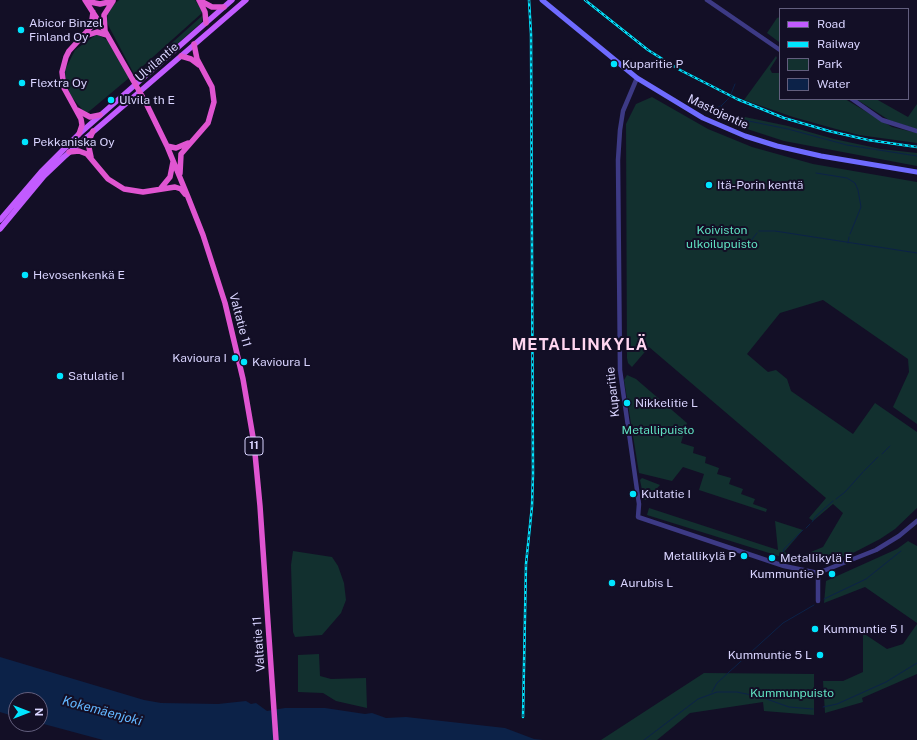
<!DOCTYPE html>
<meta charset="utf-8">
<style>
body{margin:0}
#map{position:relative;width:917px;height:740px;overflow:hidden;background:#130f26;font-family:"Public Sans",sans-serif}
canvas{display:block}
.legend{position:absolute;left:779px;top:8px;width:130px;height:92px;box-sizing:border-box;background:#130f26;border:1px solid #625e7d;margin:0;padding:5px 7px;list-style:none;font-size:12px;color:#d9d4ff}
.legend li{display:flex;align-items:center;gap:8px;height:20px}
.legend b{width:20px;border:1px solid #625e7d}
.north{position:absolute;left:8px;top:692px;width:40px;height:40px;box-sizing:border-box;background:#130f26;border:1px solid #625e7d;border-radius:50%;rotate:90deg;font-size:11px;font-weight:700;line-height:16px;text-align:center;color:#d9d4ff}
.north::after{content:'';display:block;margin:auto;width:14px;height:18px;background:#00e5ff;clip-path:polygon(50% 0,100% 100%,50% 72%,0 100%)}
</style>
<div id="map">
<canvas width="917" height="740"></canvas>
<ul class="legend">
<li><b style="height:5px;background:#c25bff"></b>Road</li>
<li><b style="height:5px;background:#00e5ff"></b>Railway</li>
<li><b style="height:11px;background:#12302f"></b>Park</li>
<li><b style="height:11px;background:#0c2248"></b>Water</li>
</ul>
<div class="north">N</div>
</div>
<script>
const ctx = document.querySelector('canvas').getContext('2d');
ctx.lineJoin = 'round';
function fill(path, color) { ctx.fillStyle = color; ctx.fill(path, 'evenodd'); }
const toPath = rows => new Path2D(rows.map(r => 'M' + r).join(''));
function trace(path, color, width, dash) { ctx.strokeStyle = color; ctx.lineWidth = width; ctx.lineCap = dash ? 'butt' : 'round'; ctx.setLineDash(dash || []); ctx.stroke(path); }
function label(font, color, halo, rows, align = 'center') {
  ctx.font = font + ' "Public Sans",sans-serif'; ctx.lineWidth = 4; ctx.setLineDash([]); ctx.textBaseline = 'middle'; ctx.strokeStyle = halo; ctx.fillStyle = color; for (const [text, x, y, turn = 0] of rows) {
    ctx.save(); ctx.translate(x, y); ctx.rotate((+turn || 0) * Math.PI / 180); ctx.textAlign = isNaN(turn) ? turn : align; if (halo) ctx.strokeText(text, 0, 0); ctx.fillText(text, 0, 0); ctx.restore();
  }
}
const green = toPath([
 [119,0,195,0,203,12,134,74,107,23,108,10],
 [203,15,202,22,137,80,135,76],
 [780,17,780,29,779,42,767,33,777,18],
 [97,34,107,40,129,78,86,114,70,95,66,82,65,70,75,50],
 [776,56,777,58,770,69,772,73,780,73,780,99,845,99,892,127,917,133,917,143,859,135,836,129,793,117,744,100],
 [652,97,708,129,752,147,813,164,917,182,917,424,893,407,909,372,908,359,823,300,780,313,747,354,768,372,776,370,787,379,791,391,853,434,875,403,917,432,917,508,895,529,880,539,855,552,835,560,816,563,798,562,647,515,649,508,778,550,775,521,803,530,784,552,799,557,823,547,843,513,833,504,813,521,809,518,826,498,649,347,632,367,628,363,627,358,626,124,636,104],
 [856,99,876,99,908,117,917,104,917,129,889,120],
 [740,116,788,126,834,139,881,149,917,153,917,166,784,141,744,128],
 [627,375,636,379,687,423,681,443,694,447,693,453,706,457,705,463,719,468,717,474,731,478,729,484,743,489,741,494,755,499,753,504,767,509,766,512,699,490,704,474,683,467,672,481,639,473,624,380],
 [642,478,660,485,646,500,644,500,640,480],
 [908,541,917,546,917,623,865,587,824,603,826,581,897,549],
 [293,551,332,557,338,566,344,583,346,600,341,613,322,635,295,637,293,632,291,565],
 [917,624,917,674,862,698,863,702,825,713,823,681,843,681,863,672,863,633,887,649,903,644],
 [319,654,320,676,331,679,366,678,367,708,336,701,323,693,298,692,298,655],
 [704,673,814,674,814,715,764,711,763,702,690,713,657,740,601,740]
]);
const water = toPath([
 [0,657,144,700,161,703,218,704,246,701,251,704,256,703,267,711,285,708,325,708,365,714,372,713,386,718,406,717,505,728,534,739,543,740,103,740,40,723,40,700,16,700,16,717,0,712]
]);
const stream = toPath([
 [731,94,735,84],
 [714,110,720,106],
 [724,110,721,106,729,98],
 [734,118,788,129,847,145,917,156],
 [816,173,847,178,855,183,858,190,861,207,850,234],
 [759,231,775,231,917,253],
 [848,243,849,237],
 [746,247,757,233],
 [882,454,890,446],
 [864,471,878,457],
 [836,499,845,492,863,472],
 [812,522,816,516,833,501],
 [806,528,810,524],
 [782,556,784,549,803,530],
 [824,599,866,579,901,551],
 [712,692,717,683,783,623,814,605],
 [823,707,837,704,886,682,917,663],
 [644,740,698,699,717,692,737,692,761,697,789,707,813,709]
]);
const tertiary = toPath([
 [707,0,780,50],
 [637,78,623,111,620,130,618,160,620,370,639,504,638,517,784,566,818,573,876,550,899,536,917,521],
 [852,99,882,120,917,131],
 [818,601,818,573]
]);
const secondary = toPath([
 [542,0,637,78,703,118,745,136,777,146,821,156,917,172]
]);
const primary = toPath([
 [0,220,41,172,79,134,232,0],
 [0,229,44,176,64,157,246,0]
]);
const trunk = toPath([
 [85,0,103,28],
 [199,0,212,7,224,7],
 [199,0,205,12,206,23],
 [86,1,100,4,113,1],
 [113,1,104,15,105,31,146,103,167,146,188,197,203,235,225,303,243,379,254,443,260,506,276,740],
 [85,36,97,32,107,35],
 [181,56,191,59,199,65],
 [77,110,90,117,100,115],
 [79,134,82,125,81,119,64,88,62,72,66,57,69,51,91,27,93,12],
 [167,146,176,148,188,143],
 [69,152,79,151,87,154,108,179,124,189,143,192,175,187,181,189,185,194],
 [91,157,88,143,93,131],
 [180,173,181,154,208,123,214,102,212,87,197,59,194,44],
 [161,188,170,177,173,162]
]);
const rail = toPath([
 [585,0,648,50,680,70,737,99,784,118,829,131,868,140,917,147],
 [523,717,526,564,532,506,533,474,531,34,529,0]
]);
const markers = [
 [21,30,4,"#00e5ff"],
 [614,64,4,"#00e5ff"],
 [22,83,4,"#00e5ff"],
 [111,100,4,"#00e5ff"],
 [25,142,4,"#00e5ff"],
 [709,185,4,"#00e5ff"],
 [25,275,4,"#00e5ff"],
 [235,358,4,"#00e5ff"],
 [244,362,4,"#00e5ff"],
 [60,376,4,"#00e5ff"],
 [627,403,4,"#00e5ff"],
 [633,494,4,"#00e5ff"],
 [744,556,4,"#00e5ff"],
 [772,558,4,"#00e5ff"],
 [832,574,4,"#00e5ff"],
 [612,583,4,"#00e5ff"],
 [815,629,4,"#00e5ff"],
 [820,655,4,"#00e5ff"]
];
const shields = [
 [254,446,18]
];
const shieldNames = [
 ["11",254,446]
];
const poiNames = [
 ["Abicor Binzel",29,23],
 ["Finland Oy",29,37],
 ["Kuparitie P",622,64],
 ["Flextra Oy",30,83],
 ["Ulvila th E",119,100],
 ["Pekkaniska Oy",33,142],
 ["Itä-Porin kenttä",717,185],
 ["Hevosenkenkä E",33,275],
 ["Kavioura I",227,358,"right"],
 ["Kavioura L",252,362],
 ["Satulatie I",68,376],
 ["Nikkelitie L",635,403],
 ["Kultatie I",641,494],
 ["Metallikylä P",736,556,"right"],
 ["Metallikylä E",780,558],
 ["Kummuntie P",824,574,"right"],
 ["Aurubis L",620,583],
 ["Kummuntie 5 I",823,629],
 ["Kummuntie 5 L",812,655,"right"]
];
const streetNames = [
 ["Ulvilantie",157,62,-41],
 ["Mastojentie",718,112,25],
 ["Valtatie 11",240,320,75],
 ["Kuparitie",613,392,-96],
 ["Valtatie 11",259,644,-94]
];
const parkNames = [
 ["Koiviston",722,230],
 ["ulkoilupuisto",722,244],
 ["Metallipuisto",658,430],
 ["Kummunpuisto",792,693]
];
const waterNames = [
 ["Kokemäenjoki",102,711,15]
];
const districtNames = [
 ["METALLINKYLÄ",580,345]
];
fill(green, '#12302f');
fill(water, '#0c2248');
trace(stream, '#0c2248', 1);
trace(tertiary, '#3d3a85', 4.5);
trace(secondary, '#6f6bff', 5);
trace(primary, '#c25bff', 5.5);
trace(trunk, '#e055d1', 5.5);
trace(rail, '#00e5ff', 2.5);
trace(rail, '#130f26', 1, [3]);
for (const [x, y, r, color] of markers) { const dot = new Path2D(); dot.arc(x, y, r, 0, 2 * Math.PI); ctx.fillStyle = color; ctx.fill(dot); trace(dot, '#130f26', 1.5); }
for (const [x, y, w] of shields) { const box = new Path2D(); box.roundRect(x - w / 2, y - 9, w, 18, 3); ctx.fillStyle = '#130f26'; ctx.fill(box); trace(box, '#d9d4ff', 1); }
label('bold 11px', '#d9d4ff', null, shieldNames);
label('12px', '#d9d4ff', '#130f26', poiNames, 'left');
label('12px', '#d9d4ff', '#130f26', streetNames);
label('12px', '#5fe0c0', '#130f26', parkNames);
label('italic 13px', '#62b6ff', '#130f26', waterNames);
ctx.letterSpacing = '1px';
label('bold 16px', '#ffd6f0', '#130f26', districtNames);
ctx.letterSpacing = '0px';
</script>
